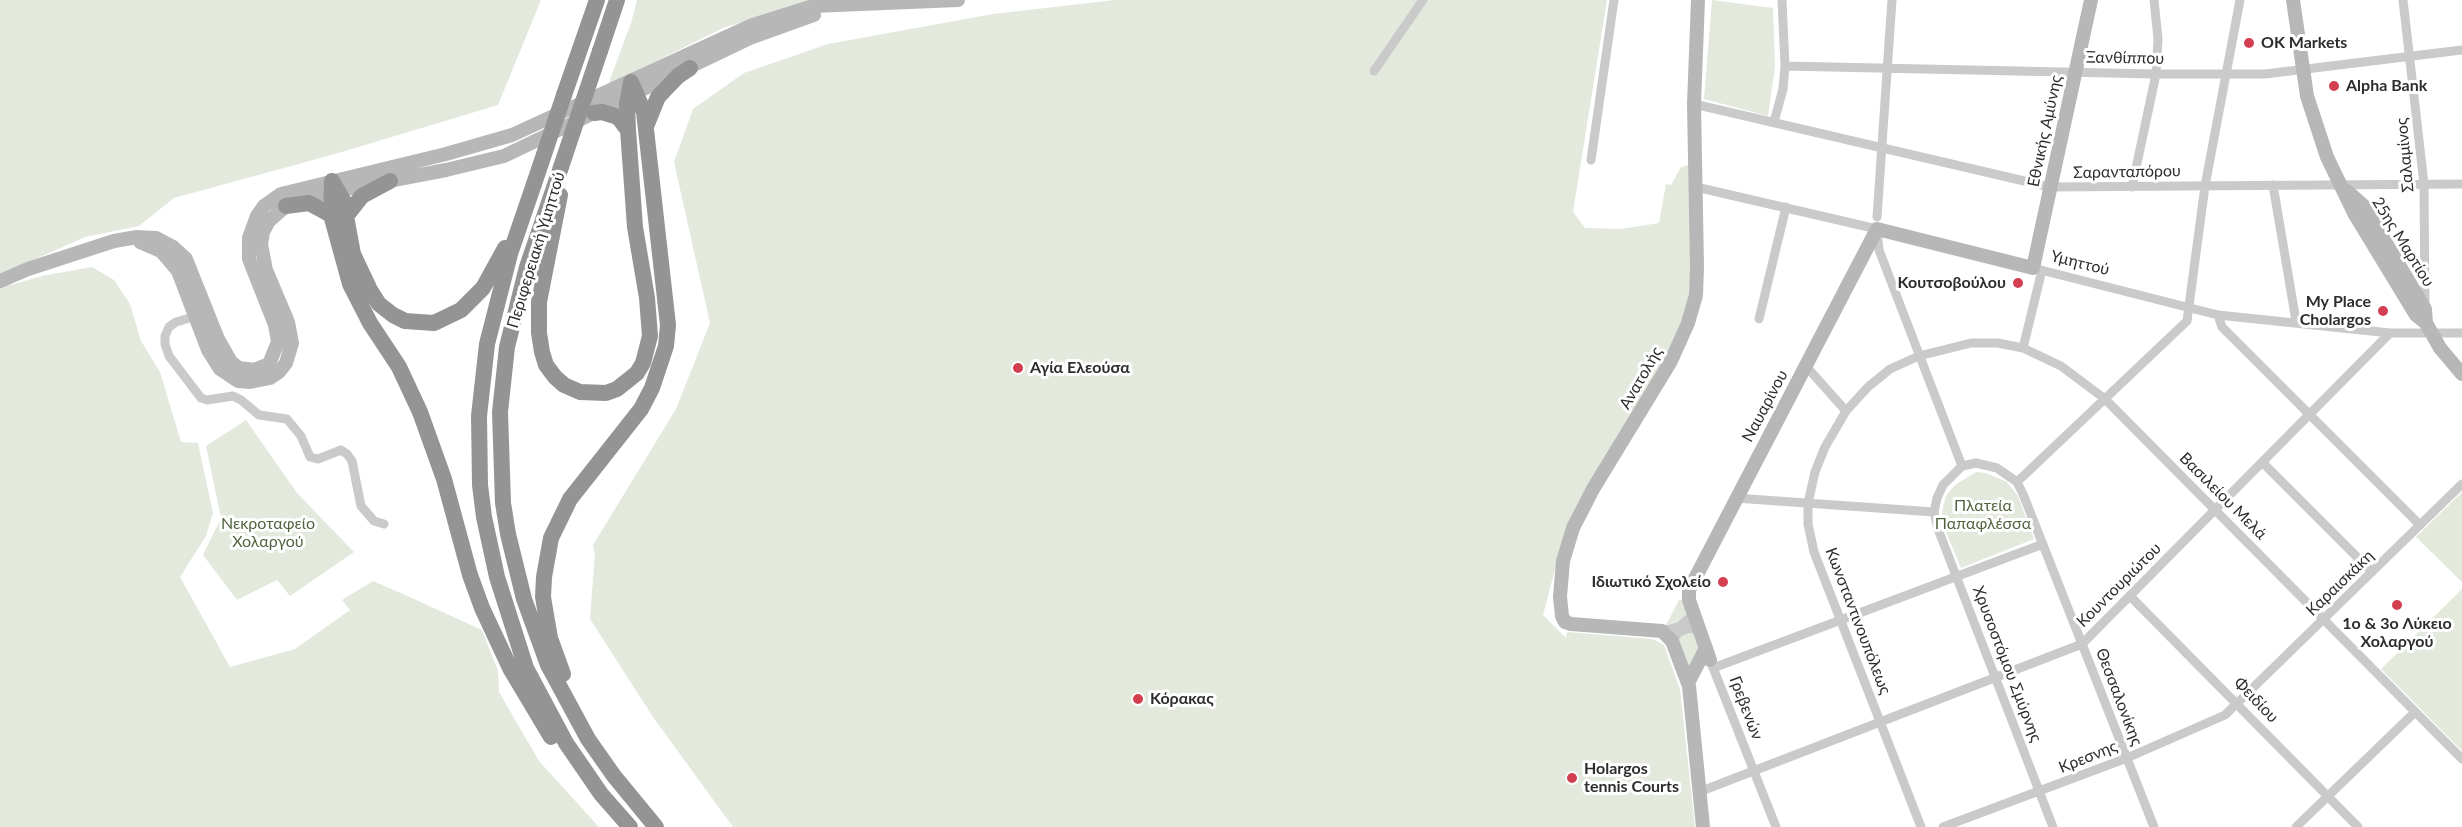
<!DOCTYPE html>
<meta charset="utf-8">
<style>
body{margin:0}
canvas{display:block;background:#fff}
</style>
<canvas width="2462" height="827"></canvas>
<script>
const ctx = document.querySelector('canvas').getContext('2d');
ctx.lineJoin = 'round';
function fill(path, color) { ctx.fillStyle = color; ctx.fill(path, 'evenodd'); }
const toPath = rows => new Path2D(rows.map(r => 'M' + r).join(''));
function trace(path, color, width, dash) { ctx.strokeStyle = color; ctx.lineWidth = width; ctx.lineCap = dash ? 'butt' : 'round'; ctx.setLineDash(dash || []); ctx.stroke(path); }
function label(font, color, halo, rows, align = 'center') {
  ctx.font = font + ' Lato,sans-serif'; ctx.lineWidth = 6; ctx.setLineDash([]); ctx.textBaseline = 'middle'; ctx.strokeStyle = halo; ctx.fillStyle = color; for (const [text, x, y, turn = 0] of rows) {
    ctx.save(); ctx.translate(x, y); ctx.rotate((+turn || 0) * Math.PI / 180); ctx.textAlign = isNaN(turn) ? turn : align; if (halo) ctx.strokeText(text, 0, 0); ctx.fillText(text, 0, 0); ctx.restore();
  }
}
const green = toPath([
 [0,0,541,0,498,105,335,154,174,198,139,226,85,237,2,274,11,285,42,276,92,267,114,280,130,304,141,341,160,372,181,442,198,443,213,513,206,536,180,577,230,667,295,649,350,610,342,600,373,581,403,594,482,630,498,671,499,692,539,761,599,827,0,827],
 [637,0,814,0,723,28,608,85,631,23],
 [1115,0,1607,0,1573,212,1585,228,1620,229,1659,223,1666,184,1671,185,1681,167,1689,165,1695,265,1687,315,1668,360,1557,562,1543,615,1566,638,1567,632,1653,639,1664,645,1680,689,1695,827,733,827,653,717,590,619,595,554,593,545,676,409,710,323,674,162,693,109,744,73,828,44,993,14],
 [1712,0,1773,8,1775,67,1768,116,1704,99],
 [246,420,297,493,354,552,290,596,277,580,237,600,203,555,221,518,206,446],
 [1976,472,1986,473,2007,482,2018,496,2034,539,1961,568,1941,520,1943,507,1946,496,1955,485],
 [2462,492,2462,582,2416,537],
 [2462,589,2462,751,2381,669],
 [1685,599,1688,611,1685,617,1680,621,1666,625,1679,600],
 [1691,633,1698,635,1701,644,1688,671,1675,641,1679,636]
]);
const street = toPath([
 [2403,0,2424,184,2425,306],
 [1785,66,2156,74,2265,74,2462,50],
 [1374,71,1423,0],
 [1694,104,2050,187,2462,184],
 [1774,122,1783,89,1785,66,1782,0],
 [1591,160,1614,0],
 [2273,185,2296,321],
 [1696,187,1877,229,1879,250,1962,466],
 [2132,187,2156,74,2158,39,2154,0],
 [1877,217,1892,0],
 [2033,268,2218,315,2390,333,2462,333],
 [200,315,176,322,169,327,165,336,165,344,169,356,201,398,207,400,233,396,241,400,259,415,287,419,301,436,310,457,318,459,341,450,347,454,352,461,361,506,374,521,384,524],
 [2218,315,2222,327,2420,525],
 [1759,319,1786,207],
 [2023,348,2042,270],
 [1805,365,1846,411],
 [2262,462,2372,572],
 [2017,482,2187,321,2205,186,2240,0],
 [1735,498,1934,512],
 [2130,596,2358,827],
 [1662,631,1680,626,1694,614],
 [1672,641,1679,632,1691,628,1701,633],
 [1712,665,1776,827],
 [1713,668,2043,544],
 [1699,792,2082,644,2390,333],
 [1921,827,1814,552,1808,524,1808,503,1815,472,1825,447,1846,411,1868,387,1890,369,1919,356,1971,343,1998,343,2023,348,2061,366,2105,399,2462,759],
 [1943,827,2127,758,2225,715,2462,484],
 [2053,827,1938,529,1934,512,1937,498,1943,485,1962,466,1976,463,1997,468,2017,482,2023,494,2154,827],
 [2296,827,2415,712]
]);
const secondary = toPath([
 [1698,0,1694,104,1697,267,1696,295,1688,323,1671,361,1593,489,1573,528,1563,561,1560,597,1562,616,1565,622,1571,624,1662,631,1672,641,1689,686,1703,827],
 [2293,0,2307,96,2327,157,2354,213,2416,315,2426,323,2440,348,2462,374],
 [2347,191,2365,207,2425,309,2426,323],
 [140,242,161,251,178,271,208,350,220,369,238,381,250,382,270,378,279,372,286,363,292,343,288,322,266,270,261,244,263,232,269,221,286,206,299,199,330,192,446,170,504,156,750,38,814,15],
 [0,281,28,269,114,241,137,237,156,238,173,247,186,259,218,339,231,362,239,368,254,370,269,364,278,342,275,325,249,259,249,238,257,216,264,206,281,194,446,154,512,135,750,26,813,6,958,0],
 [1710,660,1689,600,1689,590,1877,229,2033,268,2091,0],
 [1689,681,1706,648]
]);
const highway = toPath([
 [600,51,617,0],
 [564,95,597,0],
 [594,113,602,112,618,117,628,130],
 [647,124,658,97,678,76,690,68],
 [561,167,527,267,507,347,500,412,503,503,508,534,524,599,548,665,588,739,614,776,656,827],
 [332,181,331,215,350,284,370,323,399,367,420,412,444,479,470,575,482,608,511,670,551,737],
 [332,181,343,200,353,254,370,290,379,304,393,315,405,321,434,323,461,310,483,288,505,248],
 [534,184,510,254,487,344,479,416,480,485,484,517,497,577,526,668,566,743,601,794,630,827],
 [560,195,539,302,539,333,542,352,546,365,555,377,564,385,580,392,606,393,617,389,637,373,643,363,650,336,647,298,635,227,628,130,627,104,631,82],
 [286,206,309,203,331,215],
 [347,215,362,196,390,181],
 [563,674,550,638,543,597,544,577,551,538,570,499,641,409,652,388,666,346,668,325,644,112,631,82]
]);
const highwayBridge = toPath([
 [561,167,600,51],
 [534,184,564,95]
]);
const markers = [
 [2249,43,6,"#d33f50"],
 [2334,86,6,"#d33f50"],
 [2018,283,6,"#d33f50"],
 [2383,311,6,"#d33f50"],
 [1018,368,6,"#d33f50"],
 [1723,582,6,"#d33f50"],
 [2397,605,6,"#d33f50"],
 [1138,699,6,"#d33f50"],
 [1572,778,6,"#d33f50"]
];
const poiNames = [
 ["OK Markets",2261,43],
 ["Alpha Bank",2346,86],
 ["Κουτσοβούλου",2006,283,"right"],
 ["My Place",2371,302,"right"],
 ["Cholargos",2371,320,"right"],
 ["Αγία Ελεούσα",1030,368],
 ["Ιδιωτικό Σχολείο",1711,582,"right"],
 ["1ο & 3ο Λύκειο",2397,624,"center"],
 ["Χολαργού",2397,642,"center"],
 ["Κόρακας",1150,699],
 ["Holargos",1584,769],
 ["tennis Courts",1584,787]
];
const streetNames = [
 ["Ξανθίππου",2125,58,1],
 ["Εθνικής Αμύνης",2045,131,-78],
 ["Σαλαμίνος",2405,155,-95],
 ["Σαρανταπόρου",2127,172,-1],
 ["25ης Μαρτίου",2403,242,58],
 ["Περιφερειακή Υμηττού",536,250,-73],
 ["Υμηττού",2080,263,14],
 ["Ανατολής",1641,378,-60],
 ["Ναυαρίνου",1765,406,-62],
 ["Βασιλείου Μελά",2223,496,45],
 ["Καραισκάκη",2340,583,-44],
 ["Κουντουριώτου",2119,585,-45],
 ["Κωνσταντινουπόλεως",1858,621,69],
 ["Χρυσοστόμου Σμύρνης",2007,664,69],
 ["Θεσσαλονίκης",2119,697,69],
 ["Φειδίου",2256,700,46],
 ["Γρεβενών",1746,708,69],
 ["Κρεσνης",2088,757,-22]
];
const parkNames = [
 ["Πλατεία",1983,506],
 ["Παπαφλέσσα",1983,524],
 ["Νεκροταφείο",268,524],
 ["Χολαργού",268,542]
];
fill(green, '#e3e9dc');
trace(street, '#cacaca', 9);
trace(secondary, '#b7b7b7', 14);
trace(highway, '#949494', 16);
trace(highwayBridge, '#949494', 16);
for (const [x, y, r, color] of markers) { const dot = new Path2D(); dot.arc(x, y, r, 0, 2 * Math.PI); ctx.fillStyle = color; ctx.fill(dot); trace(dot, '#fff', 2); }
label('bold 16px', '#2d2d2d', '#fff', poiNames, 'left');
label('16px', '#2d2d2d', '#fff', streetNames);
label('16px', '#52643f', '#fff', parkNames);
</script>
